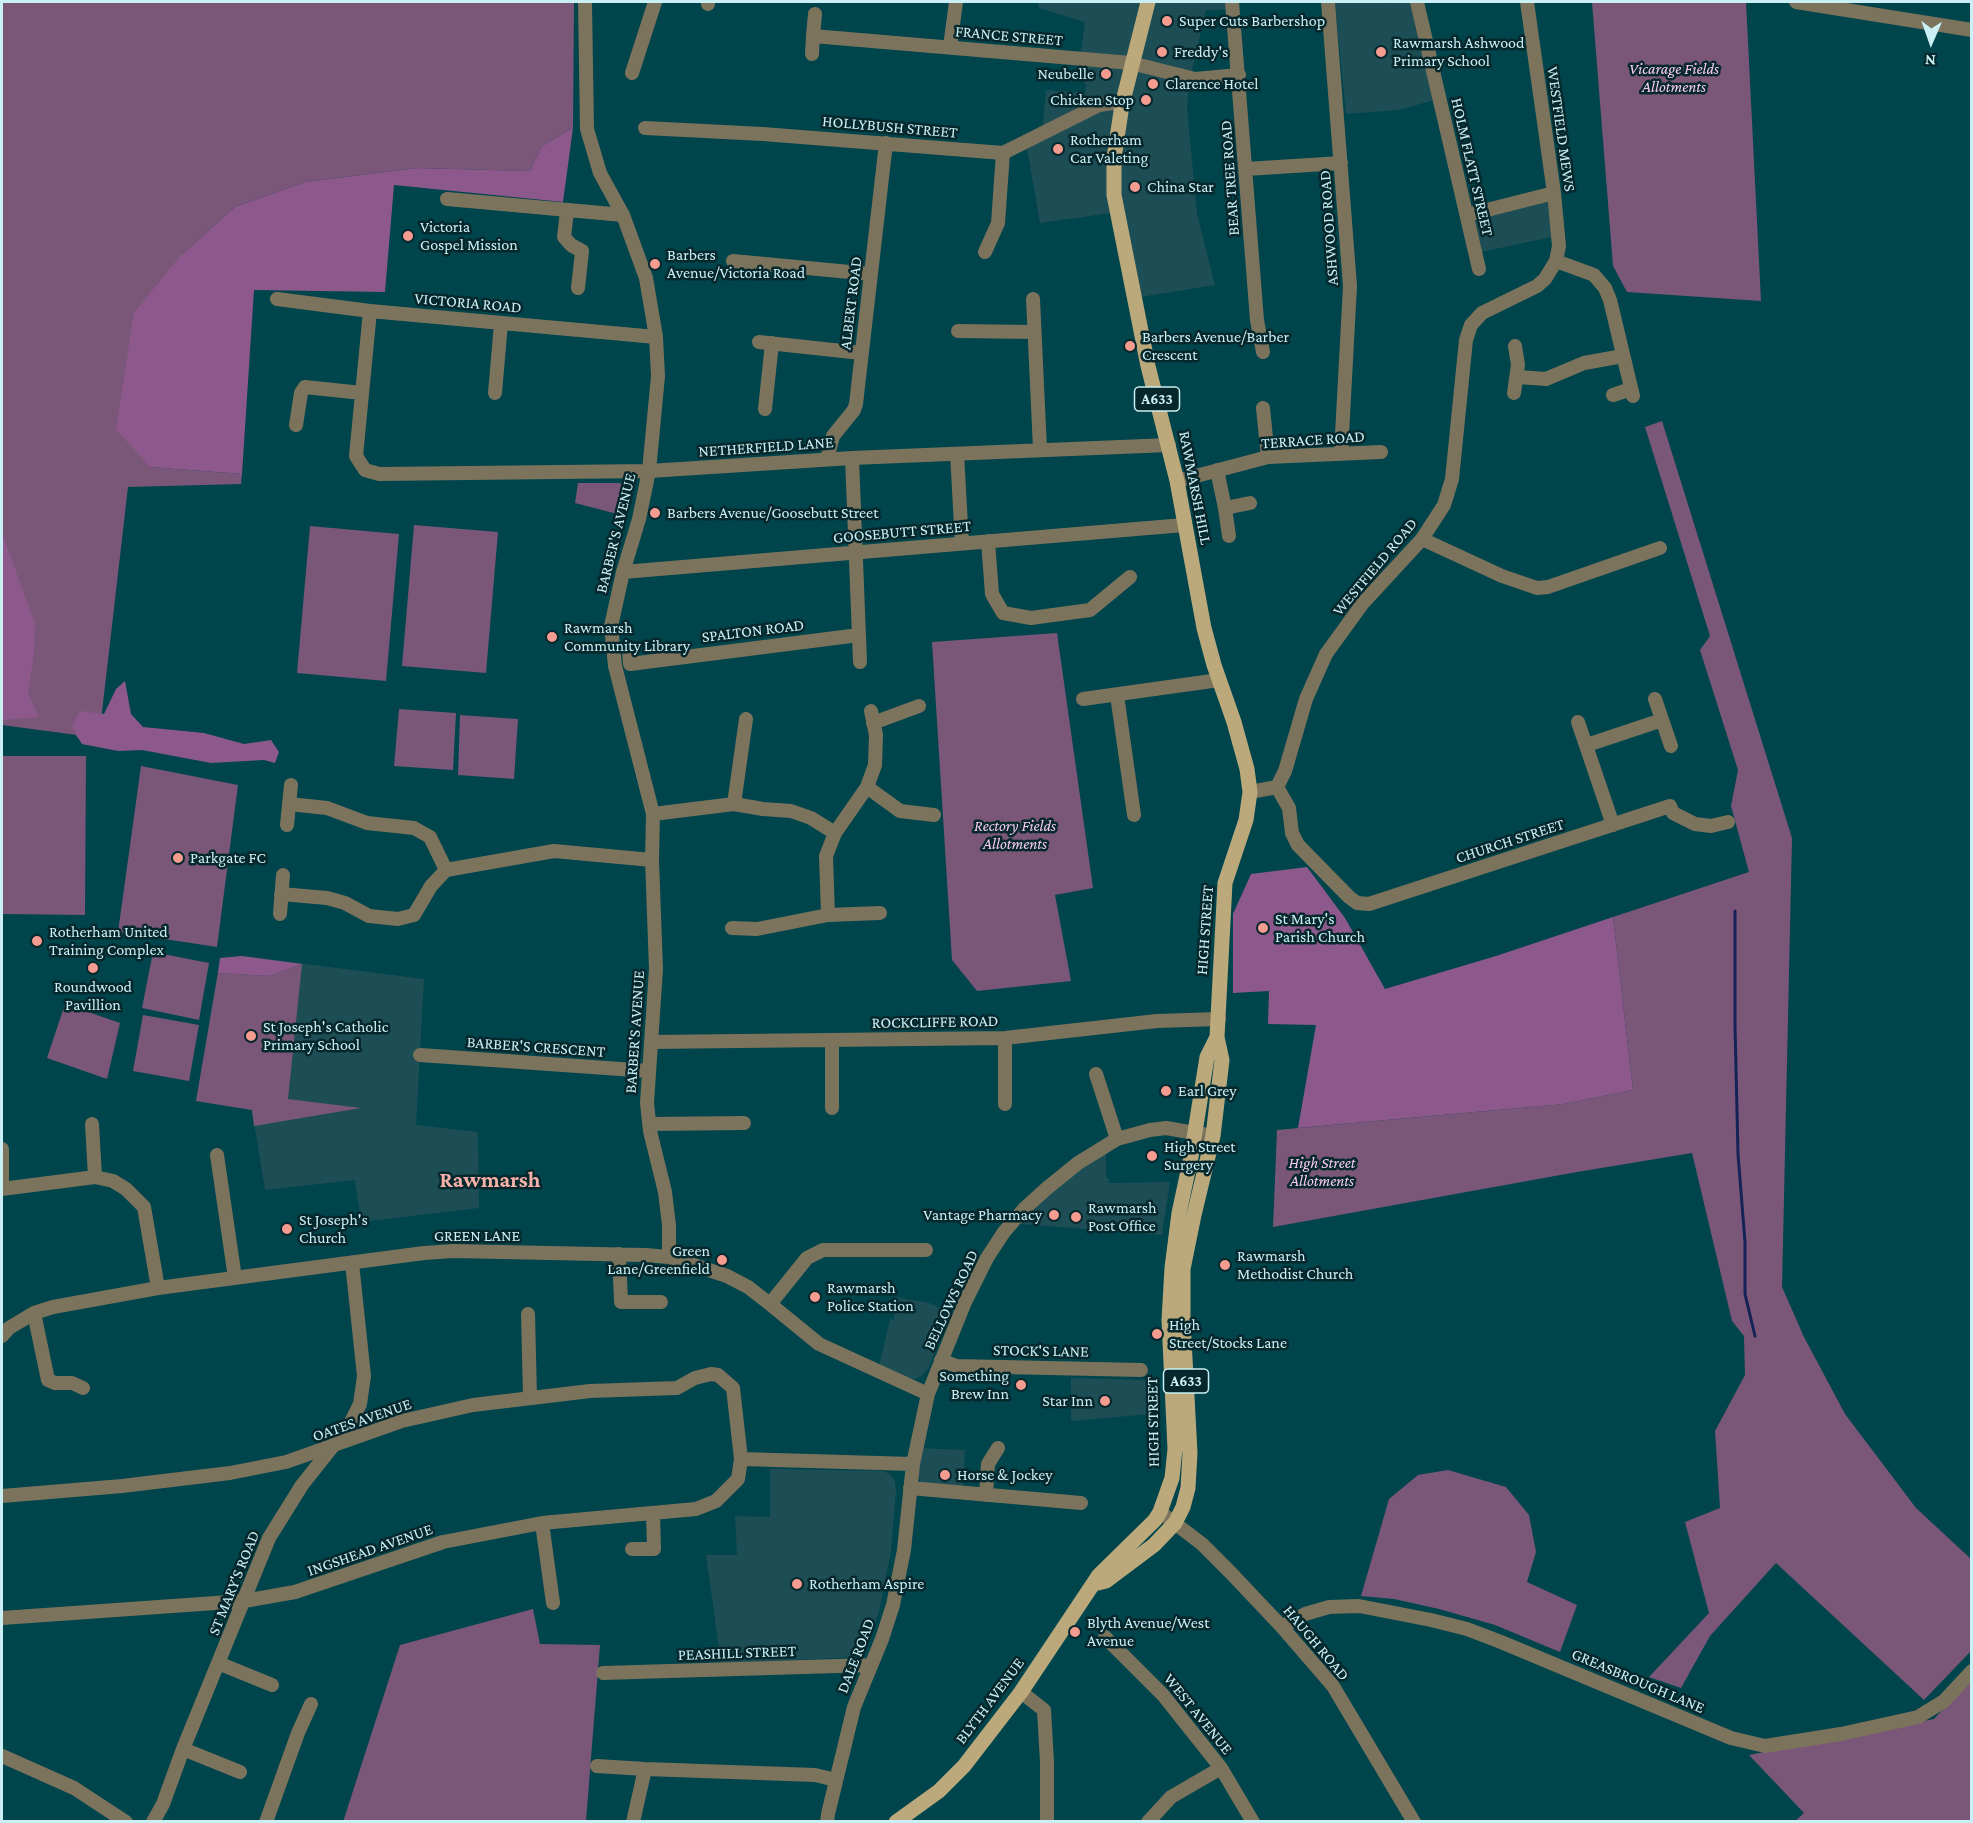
<!DOCTYPE html>
<style>
body{margin:0}
#map{position:relative;width:1973px;height:1823px;overflow:hidden;background:#00444c;font-family:"Crimson Pro",serif}
canvas{display:block}
.frame{position:absolute;inset:0;border:3px solid #caeff4;pointer-events:none}
.north{position:absolute;left:1901px;top:12px;width:60px;height:60px;-webkit-text-stroke:4px #06272c;paint-order:stroke;rotate:182deg;font-size:16px;font-weight:700;line-height:24px;text-align:center;color:#caeff4}
.north::after{content:'';display:block;margin:auto;width:21px;height:27px;background:#caeff4;clip-path:polygon(50% 0,100% 100%,50% 72%,0 100%)}
</style>
<div id="map">
<canvas width="1973" height="1823"></canvas>
<div class="frame"></div>
<div class="north">N</div>
</div>
<script>
const ctx = document.querySelector('canvas').getContext('2d');
ctx.lineJoin = 'round';
function fill(path, color) { ctx.fillStyle = color; ctx.fill(path, 'evenodd'); }
const toPath = rows => new Path2D(rows.map(r => 'M' + r).join(''));
function trace(path, color, width, dash) { ctx.strokeStyle = color; ctx.lineWidth = width; ctx.lineCap = dash ? 'butt' : 'round'; ctx.setLineDash(dash || []); ctx.stroke(path); }
function label(font, color, halo, rows, align = 'center') {
  ctx.font = font + ' "Crimson Pro",serif'; ctx.lineWidth = 5; ctx.setLineDash([]); ctx.textBaseline = 'middle'; ctx.strokeStyle = halo; ctx.fillStyle = color; for (const [text, x, y, turn = 0] of rows) {
    ctx.save(); ctx.translate(x, y); ctx.rotate((+turn || 0) * Math.PI / 180); ctx.textAlign = isNaN(turn) ? turn : align; if (halo) ctx.strokeText(text, 0, 0); ctx.fillText(text, 0, 0); ctx.restore();
  }
}
const built = toPath([
 [1038,2,1232,2,1233,10,1206,10,1190,79,1187,107,1197,214,1215,285,1134,298,1118,212,1040,223,1026,142,1042,133,1046,90,1085,93,1086,84,1084,84,1085,59,1080,59,1085,22,1039,8],
 [1335,2,1382,2,1383,4,1393,2,1410,2,1434,100,1399,110,1346,114],
 [1547,200,1552,237,1481,252,1472,217],
 [242,956,424,979,416,1125,478,1132,479,1208,361,1222,355,1180,265,1190,252,1110,196,1101,220,958],
 [1106,1152,1106,1178,1109,1179,1109,1183,1170,1182,1162,1235,1021,1224,1061,1182],
 [895,1297,929,1303,951,1313,928,1369,921,1376,915,1379,909,1378,879,1366,890,1319,894,1320],
 [1071,1378,1146,1380,1149,1387,1151,1414,1071,1421],
 [919,1448,965,1450,963,1490,924,1487,917,1476],
 [770,1469,884,1471,891,1475,895,1481,896,1491,891,1551,879,1612,864,1650,858,1657,721,1663,706,1555,737,1555,735,1516,770,1517]
]);
const green = toPath([
 [2,2,574,2,573,128,542,146,530,171,417,168,305,182,235,207,181,255,150,467,242,474,241,484,128,487,99,738,2,725],
 [1592,2,1746,2,1761,301,1627,292,1613,266],
 [1662,421,1792,838,1782,1287,1804,1337,1845,1414,1916,1508,1971,1559,1971,1651,1924,1700,1776,1563,1710,1636,1681,1688,1649,1677,1709,1613,1685,1522,1720,1508,1715,1431,1745,1375,1744,1336,1732,1321,1692,1153,1577,1172,1273,1227,1277,1130,1564,1104,1633,1090,1613,917,1749,872,1731,806,1738,770,1700,650,1710,636,1645,427],
 [578,483,620,483,632,496,625,516,575,503],
 [414,525,498,532,486,673,402,666],
 [310,526,399,534,386,681,297,673],
 [1057,633,1093,888,1055,895,1071,981,977,991,952,960,932,642],
 [399,709,456,713,453,770,394,766],
 [460,715,518,719,514,779,458,775],
 [2,756,86,756,85,915,2,914],
 [141,766,238,785,217,947,118,932],
 [153,952,209,963,199,1020,142,1008],
 [302,964,288,1099,361,1108,254,1126,252,1110,196,1101,218,973,269,976],
 [65,1004,120,1023,107,1079,47,1058],
 [143,1015,199,1025,189,1081,133,1071],
 [1448,1470,1506,1487,1529,1515,1536,1552,1527,1582,1577,1605,1560,1652,1495,1625,1439,1609,1394,1599,1361,1596,1389,1499,1418,1475],
 [533,1609,540,1644,600,1645,586,1821,343,1822,400,1645],
 [1971,1678,1971,1821,1795,1821,1804,1813,1749,1755,1934,1719]
]);
const forest = toPath([
 [573,128,563,202,394,185,385,292,254,290,242,474,150,467,116,429,134,313,181,255,235,207,305,182,417,168,530,171,542,146],
 [2,533,35,624,34,653,28,693,39,717,2,720],
 [125,681,131,714,143,727,204,733,244,744,271,740,279,752,275,763,264,760,211,763,142,750,118,751,82,744,76,735,72,725,80,711,104,714,116,689],
 [1307,867,1345,918,1385,989,1496,956,1613,917,1633,1090,1564,1104,1298,1128,1316,1025,1268,1024,1269,991,1233,993,1233,914,1251,874],
 [242,956,302,964,269,976,218,973,220,958]
]);
const stream = toPath([
 [1735,911,1735,1026,1738,1154,1745,1242,1745,1294,1755,1336]
]);
const minor = toPath([
 [585,2,587,129,600,173,623,215,646,278,656,337,658,376,649,471,639,519,623,572,611,626,615,666,653,814,652,860,656,969,647,1103,650,1131,665,1192,669,1225,669,1257],
 [1232,2,1257,320,1263,352],
 [1328,2,1350,286,1341,453],
 [1417,2,1479,269],
 [1796,2,1972,30],
 [708,4,708,2],
 [813,36,815,14],
 [950,47,956,2],
 [812,54,813,36,1131,63,1195,79,1239,75],
 [632,73,655,2],
 [645,128,763,134,1003,153,1099,105,1112,103,1122,105],
 [1246,169,1341,163],
 [447,199,623,215],
 [567,211,564,237,571,245,582,251,578,288],
 [1467,215,1554,193],
 [985,252,998,223,1003,153],
 [733,261,871,274],
 [1556,261,1594,275,1605,288,1610,300,1633,396],
 [277,299,370,311,656,337],
 [1033,299,1040,449],
 [370,311,356,456,365,470,379,474,649,471,852,458,1169,445],
 [958,331,1034,332],
 [759,342,861,353],
 [1518,377,1546,379,1584,363,1623,356],
 [495,393,501,323],
 [1514,393,1518,365,1515,346],
 [1613,395,1631,389],
 [1263,408,1268,457],
 [765,409,772,343],
 [296,425,301,393,305,387,362,393],
 [957,454,962,543],
 [852,458,860,662],
 [827,459,833,436,854,410,856,404,886,143],
 [1217,470,1225,508,1250,503],
 [1177,481,1268,457,1381,452],
 [1225,508,1229,536],
 [1422,539,1502,576,1537,588,1548,587,1660,548],
 [988,541,992,594,1003,613,1031,618,1090,610,1130,577],
 [623,572,1184,525],
 [629,650,630,664,859,635],
 [1117,695,1134,815],
 [1083,699,1219,680],
 [1655,699,1671,746],
 [1578,722,1613,825],
 [873,723,919,706],
 [1587,745,1662,720],
 [867,787,900,811,934,815],
 [1277,787,1289,808,1292,833,1298,845,1349,897,1357,903,1369,904,1670,806,1673,813,1695,824,1711,826,1728,822],
 [1250,792,1277,787,1285,771,1306,699,1326,654,1363,603,1422,539,1444,505,1452,479,1466,340,1471,325,1482,313,1537,286,1545,279,1556,261,1559,246,1554,193,1527,2],
 [289,804,327,808,367,823,414,828,430,837,446,870,554,851,652,860],
 [734,804,746,719],
 [653,814,734,804,763,809,791,811,811,818,835,833],
 [287,825,291,785],
 [281,894,327,898,345,903,369,916,398,919,414,915,431,886,446,870],
 [280,914,283,875],
 [828,915,826,856,835,833,867,787,875,765,876,735,871,711],
 [732,928,757,929,828,915,880,913],
 [1005,1038,1005,1104],
 [832,1040,832,1108],
 [651,1042,1005,1038,1157,1021,1219,1019],
 [420,1055,649,1071],
 [1096,1074,1117,1139],
 [92,1124,95,1177],
 [649,1124,744,1123],
 [2,1149,2,1189,95,1177,113,1181,126,1189,144,1207,158,1288],
 [217,1155,235,1278],
 [619,1254,621,1302,661,1302],
 [770,1304,807,1258,823,1250,926,1250],
 [34,1313,48,1380,55,1383,72,1383,83,1388],
 [528,1314,530,1397],
 [2,1336,9,1328,34,1313,53,1307,158,1288,424,1253,453,1251,645,1255,669,1257,727,1276,748,1287,770,1304,819,1344,928,1394],
 [941,1360,956,1366,1141,1370],
 [741,1459,913,1464],
 [910,1488,1081,1503],
 [986,1495,988,1464,998,1448],
 [2,1496,122,1486,230,1473,286,1462,402,1421,473,1405,590,1391,677,1388,695,1378,711,1374,718,1375,733,1388,741,1459,738,1479,716,1501,696,1509,542,1523,443,1542,295,1592,244,1601,2,1618],
 [1160,1512,1202,1544,1231,1573,1282,1627,1333,1686,1414,1822],
 [542,1523,553,1603],
 [632,1549,654,1549,653,1513],
 [1282,1627,1305,1614,1329,1607,1359,1606,1431,1620,1467,1629,1501,1642,1731,1738,1765,1746,1841,1734,1918,1717,1944,1701,1972,1671],
 [1105,1637,1163,1695,1221,1768,1253,1822],
 [218,1663,272,1685],
 [603,1673,871,1665],
 [1021,1692,1044,1710,1047,1762,1047,1822],
 [183,1749,240,1772],
 [2,1756,74,1788,126,1822],
 [597,1766,645,1769,815,1775,836,1780],
 [153,1822,163,1804,183,1749,269,1538,302,1485,349,1426,360,1404,364,1376,352,1263],
 [266,1822,298,1733,311,1704],
 [633,1822,645,1769],
 [827,1822,828,1814,854,1707,882,1639,893,1605,904,1550,913,1464,928,1394,965,1302,987,1258,1004,1232,1024,1209,1046,1189,1078,1163,1117,1139,1150,1130,1166,1128,1213,1136],
 [1148,1822,1171,1797,1221,1768]
]);
const major = toPath([
 [1094,1584,1106,1581,1154,1545,1175,1523,1183,1507,1188,1488,1190,1453,1183,1321,1183,1269,1194,1215,1213,1136,1222,1060,1217,1037,1225,883,1246,820,1250,792,1247,769,1234,722,1214,665,1204,628,1177,481,1148,366,1114,195,1114,158,1122,105,1148,2],
 [896,1822,939,1791,964,1766,1021,1692,1099,1575,1155,1520,1160,1512,1172,1478,1175,1449,1169,1320,1172,1268,1179,1213,1191,1157,1207,1057,1217,1037]
]);
const markers = [
 [1167,21,6,"#f59c91"],
 [1162,52,6,"#f59c91"],
 [1381,52,6,"#f59c91"],
 [1106,74,6,"#f59c91"],
 [1153,84,6,"#f59c91"],
 [1146,100,6,"#f59c91"],
 [1058,149,6,"#f59c91"],
 [1135,187,6,"#f59c91"],
 [408,236,6,"#f59c91"],
 [655,264,6,"#f59c91"],
 [1130,346,6,"#f59c91"],
 [655,513,6,"#f59c91"],
 [552,637,6,"#f59c91"],
 [178,858,6,"#f59c91"],
 [1263,928,6,"#f59c91"],
 [37,941,6,"#f59c91"],
 [93,968,6,"#f59c91"],
 [251,1036,6,"#f59c91"],
 [1166,1091,6,"#f59c91"],
 [1152,1156,6,"#f59c91"],
 [1054,1215,6,"#f59c91"],
 [1076,1217,6,"#f59c91"],
 [287,1229,6,"#f59c91"],
 [722,1260,6,"#f59c91"],
 [1225,1265,6,"#f59c91"],
 [815,1297,6,"#f59c91"],
 [1157,1334,6,"#f59c91"],
 [1021,1385,6,"#f59c91"],
 [1105,1401,6,"#f59c91"],
 [945,1475,6,"#f59c91"],
 [797,1584,6,"#f59c91"],
 [1075,1632,6,"#f59c91"]
];
const shields = [
 [1157,399,45],
 [1186,1381,45]
];
const shieldNames = [
 ["A633",1157,399],
 ["A633",1186,1381]
];
const poiNames = [
 ["Super Cuts Barbershop",1179,21],
 ["Rawmarsh Ashwood",1393,43],
 ["Primary School",1393,61],
 ["Freddy's",1174,52],
 ["Neubelle",1094,74,"right"],
 ["Clarence Hotel",1165,84],
 ["Chicken Stop",1134,100,"right"],
 ["Rotherham",1070,140],
 ["Car Valeting",1070,158],
 ["China Star",1147,187],
 ["Victoria",420,227],
 ["Gospel Mission",420,245],
 ["Barbers",667,255],
 ["Avenue/Victoria Road",667,273],
 ["Barbers Avenue/Barber",1142,337],
 ["Crescent",1142,355],
 ["Barbers Avenue/Goosebutt Street",667,513],
 ["Rawmarsh",564,628],
 ["Community Library",564,646],
 ["Parkgate FC",190,858],
 ["St Mary's",1275,919],
 ["Parish Church",1275,937],
 ["Rotherham United",49,932],
 ["Training Complex",49,950],
 ["Roundwood",93,987,"center"],
 ["Pavillion",93,1005,"center"],
 ["St Joseph's Catholic",263,1027],
 ["Primary School",263,1045],
 ["Earl Grey",1178,1091],
 ["High Street",1164,1147],
 ["Surgery",1164,1165],
 ["Rawmarsh",1088,1208],
 ["Post Office",1088,1226],
 ["Vantage Pharmacy",1042,1215,"right"],
 ["St Joseph's",299,1220],
 ["Church",299,1238],
 ["Green",710,1251,"right"],
 ["Lane/Greenfield",710,1269,"right"],
 ["Rawmarsh",1237,1256],
 ["Methodist Church",1237,1274],
 ["Rawmarsh",827,1288],
 ["Police Station",827,1306],
 ["High",1169,1325],
 ["Street/Stocks Lane",1169,1343],
 ["Something",1009,1376,"right"],
 ["Brew Inn",1009,1394,"right"],
 ["Star Inn",1093,1401,"right"],
 ["Horse & Jockey",957,1475],
 ["Rotherham Aspire",809,1584],
 ["Blyth Avenue/West",1087,1623],
 ["Avenue",1087,1641]
];
const streetNames = [
 ["FRANCE STREET",1009,36,5],
 ["HOLLYBUSH STREET",890,127,5],
 ["WESTFIELD MEWS",1561,129,82],
 ["HOLM FLATT STREET",1472,167,77],
 ["BEAR TREE ROAD",1230,178,-94],
 ["ASHWOOD ROAD",1329,228,-94],
 ["VICTORIA ROAD",468,303,5],
 ["ALBERT ROAD",851,303,-83],
 ["TERRACE ROAD",1313,440,-4],
 ["NETHERFIELD LANE",766,447,-4],
 ["RAWMARSH HILL",1195,488,79],
 ["GOOSEBUTT STREET",902,532,-5],
 ["BARBER'S AVENUE",616,533,-76],
 ["WESTFIELD ROAD",1375,567,-50],
 ["SPALTON ROAD",753,631,-7],
 ["CHURCH STREET",1510,841,-18],
 ["HIGH STREET",1205,930,-86],
 ["ROCKCLIFFE ROAD",935,1022,-1],
 ["BARBER'S AVENUE",635,1032,-86],
 ["BARBER'S CRESCENT",536,1047,4],
 ["GREEN LANE",477,1236],
 ["BELLOWS ROAD",951,1300,-65],
 ["STOCK'S LANE",1041,1351,1],
 ["OATES AVENUE",362,1420,-19],
 ["HIGH STREET",1153,1422,-91],
 ["INGSHEAD AVENUE",370,1550,-19],
 ["ST MARY'S ROAD",234,1583,-68],
 ["HAUGH ROAD",1316,1643,50],
 ["PEASHILL STREET",737,1653,-2],
 ["DALE ROAD",856,1656,-69],
 ["GREASBROUGH LANE",1638,1681,23],
 ["BLYTH AVENUE",990,1701,-53],
 ["WEST AVENUE",1198,1714,51]
];
const parkNames = [
 ["Vicarage Fields",1674,69],
 ["Allotments",1674,87],
 ["Rectory Fields",1015,826],
 ["Allotments",1015,844],
 ["High Street",1322,1163],
 ["Allotments",1322,1181]
];
const districtNames = [
 ["Rawmarsh",490,1180]
];
fill(built, '#1e4e55');
fill(green, '#7a5778');
fill(forest, '#8d598c');
trace(stream, '#132257', 3);
trace(minor, '#7c735d', 14);
trace(major, '#bca97b', 15);
for (const [x, y, r, color] of markers) { const dot = new Path2D(); dot.arc(x, y, r, 0, 2 * Math.PI); ctx.fillStyle = color; ctx.fill(dot); trace(dot, '#06272c', 2); }
for (const [x, y, w] of shields) { const box = new Path2D(); box.roundRect(x - w / 2, y - 12, w, 24, 4.5); ctx.fillStyle = '#06272c'; ctx.fill(box); trace(box, '#caeff4', 1.5); }
label('bold 15px', '#caeff4', null, shieldNames);
label('16px', '#caeff4', '#06272c', poiNames, 'left');
label('16px', '#caeff4', '#06272c', streetNames);
label('italic 16px', '#f8caf5', '#06272c', parkNames);
label('bold 22px', '#f6b2a9', '#06272c', districtNames);
</script>
